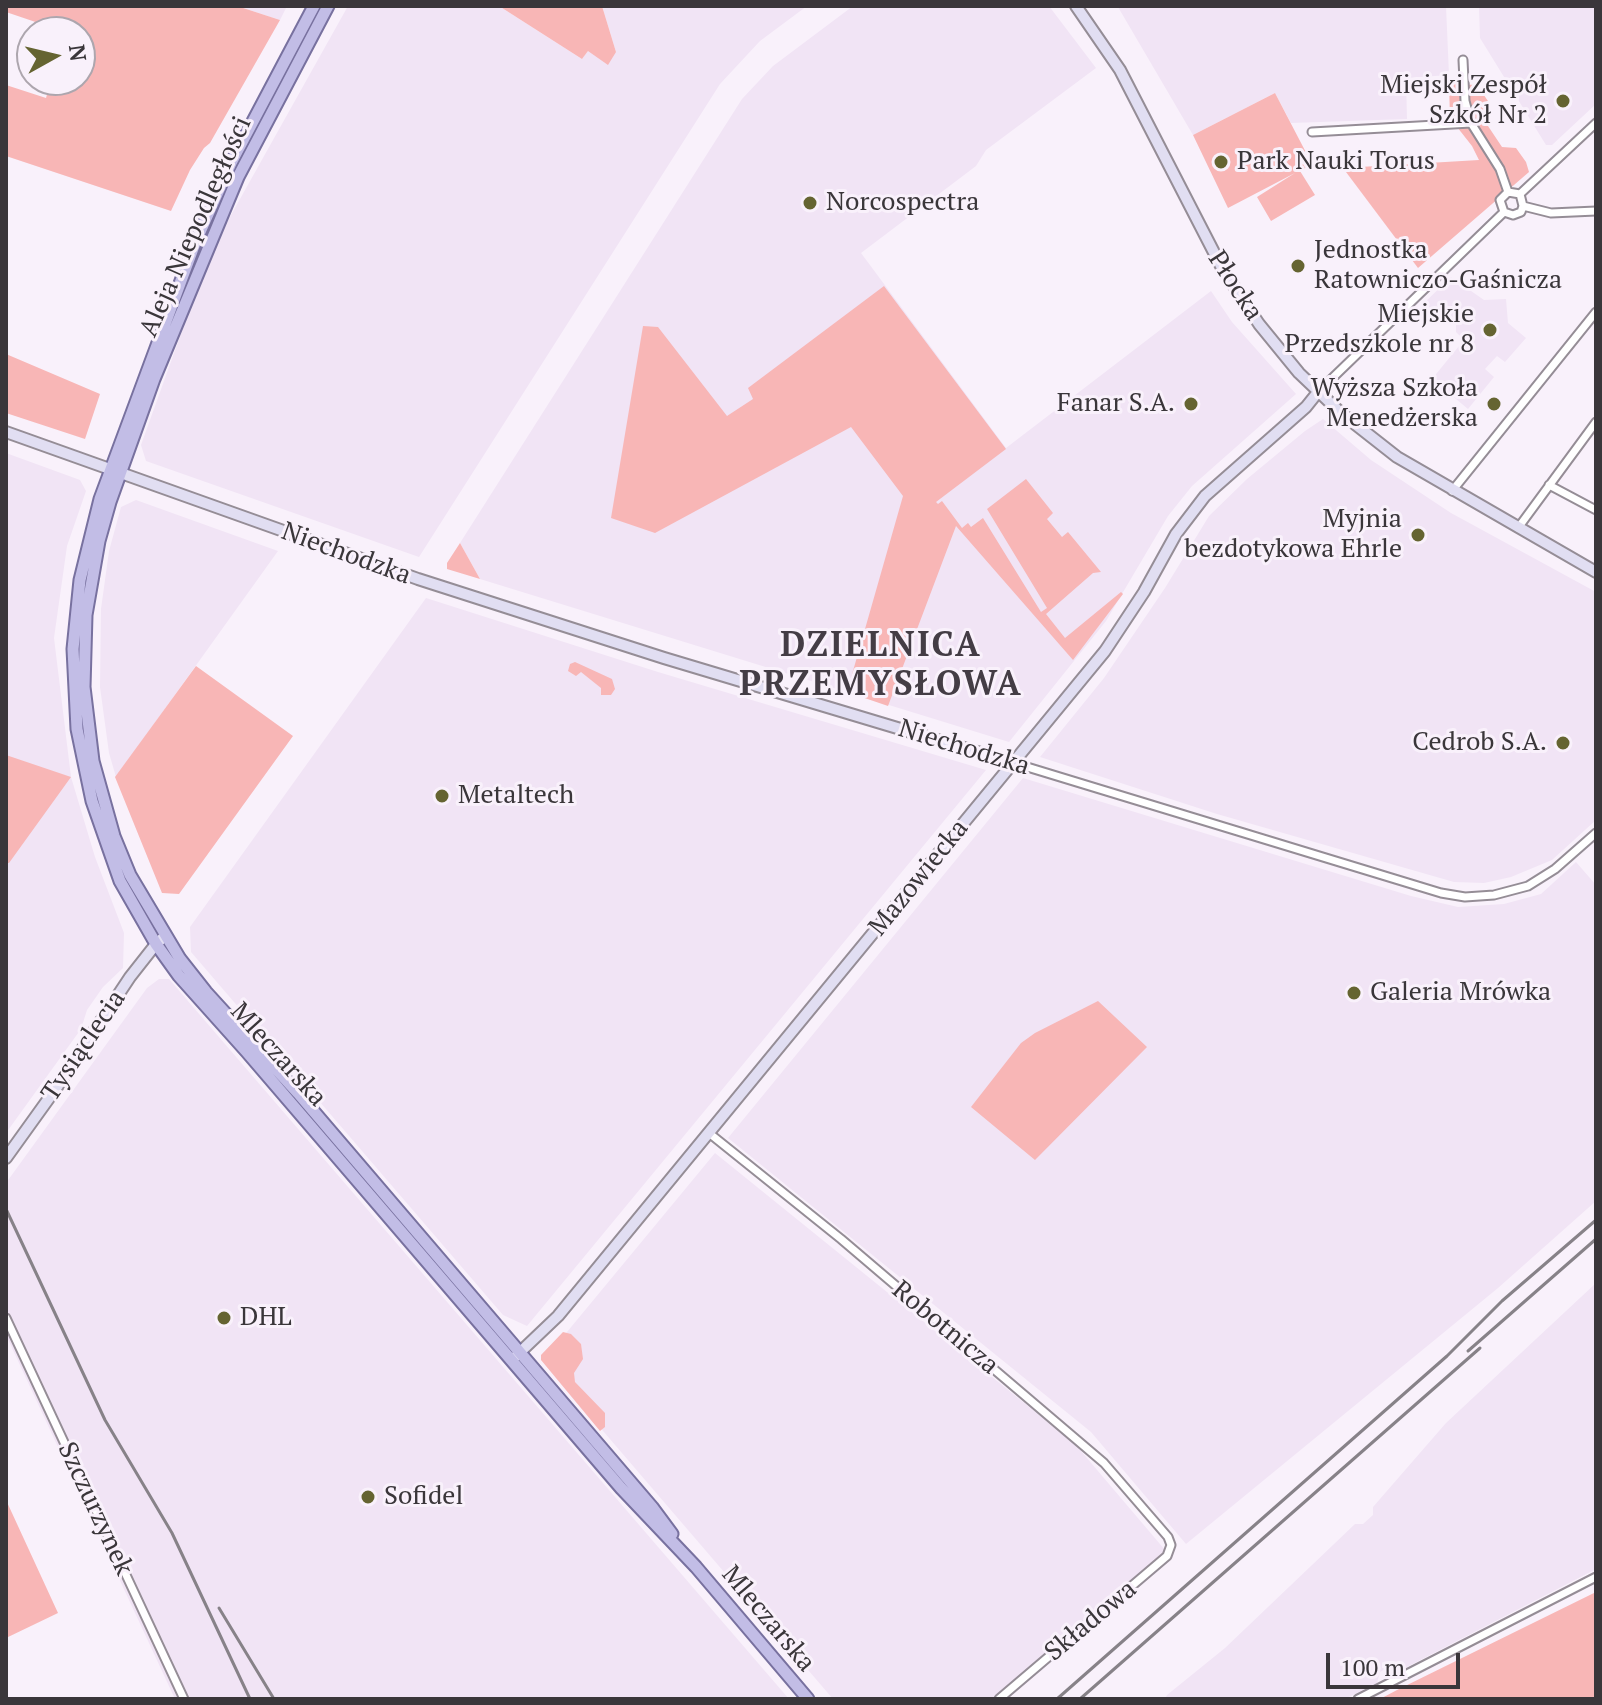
<!DOCTYPE html>
<meta charset="utf-8">
<style>
body{margin:0}
#map{position:relative;width:1602px;height:1705px;overflow:hidden;background:#f9f1fb;font-family:"PT Serif",serif}
canvas{display:block}
.frame{position:absolute;inset:0;border:8px solid #3a363a;pointer-events:none}
.north{position:absolute;left:16px;top:16px;width:80px;height:80px;box-sizing:border-box;background:#f9f1fb;border:2px solid #ada6ae;border-radius:50%;rotate:82deg;font-size:22px;font-weight:700;line-height:32px;text-align:center;color:#3a363a}
.north::after{content:'';display:block;margin:auto;width:28px;height:36px;background:#656431;clip-path:polygon(50% 0,100% 100%,50% 72%,0 100%)}
.scale{position:absolute;left:1326px;top:1653px;width:134px;height:36px;box-sizing:border-box;border:4px solid #3a363a;border-top:0;padding-left:10px;font-size:24px;line-height:28px;white-space:nowrap;color:#3a363a;-webkit-text-stroke:6px #f9f1fb;paint-order:stroke}
</style>
<div id="map">
<canvas width="1602" height="1705"></canvas>
<div class="frame"></div>
<div class="north">N</div>
<div class="scale">100 m</div>
</div>
<script>
const ctx = document.querySelector('canvas').getContext('2d');
ctx.lineJoin = 'round';
function fill(path, color) { ctx.fillStyle = color; ctx.fill(path, 'evenodd'); }
const toPath = rows => new Path2D(rows.map(r => 'M' + r).join(''));
function trace(path, color, width, dash) { ctx.strokeStyle = color; ctx.lineWidth = width; ctx.lineCap = dash ? 'butt' : 'round'; ctx.setLineDash(dash || []); ctx.stroke(path); }
function label(font, color, halo, rows, align = 'center') {
  ctx.font = font + ' "PT Serif",serif'; ctx.lineWidth = 6; ctx.setLineDash([]); ctx.textBaseline = 'middle'; ctx.strokeStyle = halo; ctx.fillStyle = color; for (const [text, x, y, turn = 0] of rows) {
    ctx.save(); ctx.translate(x, y); ctx.rotate((+turn || 0) * Math.PI / 180); ctx.textAlign = isNaN(turn) ? turn : align; if (halo) ctx.strokeText(text, 0, 0); ctx.fillText(text, 0, 0); ctx.restore();
  }
}
const built = toPath([
 [237,6,287,6,280,20],
 [348,6,499,6,582,59,588,51,616,52,602,6,807,6,760,41,720,84,419,557,146,461,141,445,187,317,226,224],
 [853,6,1049,6,1096,68,986,150,976,166,861,253,1006,448,1211,291,1232,322,1296,394,1192,486,1168,516,1106,621,1009,742,480,579,460,543,742,99,773,66],
 [1446,6,1449,75,1406,78,1407,119,1291,123,1275,93,1193,135,1118,7],
 [1479,6,1596,6,1596,104,1552,145,1546,145,1480,38],
 [1451,277,1484,300,1506,299,1508,323,1526,338,1505,362,1497,356,1485,369,1494,377,1468,409,1432,379,1464,340,1456,332,1456,324,1450,319,1442,319,1423,304],
 [1323,419,1371,460,1451,513,1596,592,1596,820,1552,860,1511,877,1484,883,1454,882,1217,814,1040,757,1104,678,1165,588,1209,516,1247,479,1305,431],
 [6,453,80,480,86,491,67,546,54,638,71,777,95,857,124,933,123,968,103,987,87,1010,81,1029,6,1133],
 [136,500,278,551,116,777,109,753,100,687,101,609,109,551,121,507],
 [426,598,658,672,986,770,527,1326,503,1315,191,952,190,927],
 [1023,778,1411,896,1458,907,1504,904,1541,894,1576,862,1596,885,1596,1201,1498,1288,1186,1544,1091,1432,728,1138],
 [159,979,169,979,789,1699,175,1699,6,1335,6,1183,147,988],
 [715,1153,1075,1444,1171,1557,1008,1699,833,1699,543,1361],
 [1596,1283,1596,1569,1403,1669,1392,1665,1380,1672,1377,1683,1345,1699,1165,1699,1167,1695,1225,1648,1355,1524,1363,1524,1373,1515,1373,1507,1446,1423]
]);
const green = toPath([
 [6,6,237,6,280,20,210,143,204,148,190,170,171,211,6,156,6,85,46,98,51,80,80,80,80,32,65,32,6,12],
 [499,6,602,6,616,52,608,65,588,51,582,59],
 [1449,84,1477,85,1490,104,1484,120,1502,147,1516,148,1526,162,1529,172,1418,268,1343,168,1479,160,1472,146,1450,118],
 [1275,93,1312,164,1300,171,1315,195,1271,221,1257,197,1295,173,1228,208,1193,135],
 [884,286,1006,449,936,502,938,504,942,501,962,528,968,523,971,527,983,518,1041,612,1047,608,987,509,1026,479,1053,513,1047,519,1062,537,1068,532,1101,572,1093,573,1046,614,1065,638,1121,592,1123,594,1073,660,956,526,888,706,847,692,903,496,851,427,655,533,611,518,643,326,658,327,727,416,753,399,748,388],
 [6,354,100,394,85,439,6,413],
 [460,543,480,579,447,569,447,563],
 [575,662,612,679,615,689,611,695,601,695,601,688,581,672,576,676,568,671,570,664],
 [196,666,293,736,179,894,162,893,115,777],
 [6,755,71,777,9,863,6,863],
 [1098,1001,1147,1047,1035,1160,971,1107,1021,1043,1035,1033],
 [563,1332,571,1334,581,1344,583,1359,574,1373,575,1382,605,1413,605,1427,600,1431,541,1360,541,1355],
 [6,1500,58,1613,6,1638],
 [1596,1592,1596,1699,1380,1699,1397,1690]
]);
const street = toPath([
 [1463,60,1465,101,1471,123,1500,169,1508,192],
 [1312,132,1471,123],
 [1520,194,1596,123],
 [1523,206,1551,213,1596,211],
 [1504,212,1500,200,1508,192,1520,194,1523,206],
 [1504,212,1513,215,1521,212,1523,206],
 [1318,392,1504,212],
 [1549,485,1596,510],
 [1452,491,1596,312],
 [1518,528,1596,422],
 [1014,763,1441,893,1465,897,1494,895,1528,886,1555,869,1596,833],
 [709,1133,841,1239,1104,1463,1168,1537,1171,1545,1167,1556,999,1699],
 [6,1318,184,1699],
 [1358,1699,1596,1577]
]);
const secondary = toPath([
 [1076,6,1120,70,1222,268,1259,324,1299,373,1341,413,1397,457,1596,572],
 [6,432,418,579,664,658,1014,763],
 [6,1158,57,1087,130,977,156,944,165,936],
 [516,1356,558,1316,1105,651,1144,592,1176,534,1205,496,1306,407,1318,392]
]);
const primary = toPath([
 [314,6,231,163,195,243,100,499,80,580,73,649,77,729,92,801,120,881,156,944,179,976,247,1052,621,1488,696,1567,808,1699],
 [328,6,238,177,154,379,110,502,99,541,86,615,84,687,93,761,114,836,130,875,180,959,206,992,298,1093,652,1507,672,1534]
]);
const rail = toPath([
 [6,1209,105,1420,172,1533,250,1699],
 [1468,1351,1596,1239],
 [219,1608,274,1699],
 [1057,1699,1447,1356,1502,1301,1596,1220],
 [1080,1699,1480,1348]
]);
const markers = [
 [1563,101,8,"#656431"],
 [1221,162,8,"#656431"],
 [810,203,8,"#656431"],
 [1298,266,8,"#656431"],
 [1490,330,8,"#656431"],
 [1191,404,8,"#656431"],
 [1494,404,8,"#656431"],
 [1418,535,8,"#656431"],
 [1563,743,8,"#656431"],
 [442,796,8,"#656431"],
 [1354,993,8,"#656431"],
 [224,1318,8,"#656431"],
 [368,1497,8,"#656431"]
];
const poiNames = [
 ["Miejski Zespół",1547,86,"right"],
 ["Szkół Nr 2",1547,116,"right"],
 ["Park Nauki Torus",1237,162],
 ["Norcospectra",826,203],
 ["Jednostka",1314,251],
 ["Ratowniczo-Gaśnicza",1314,281],
 ["Miejskie",1474,315,"right"],
 ["Przedszkole nr 8",1474,345,"right"],
 ["Wyższa Szkoła",1478,389,"right"],
 ["Menedżerska",1478,419,"right"],
 ["Fanar S.A.",1175,404,"right"],
 ["Myjnia",1402,520,"right"],
 ["bezdotykowa Ehrle",1402,550,"right"],
 ["Cedrob S.A.",1547,743,"right"],
 ["Metaltech",458,796],
 ["Galeria Mrówka",1370,993],
 ["DHL",240,1318],
 ["Sofidel",384,1497]
];
const streetNames = [
 ["Aleja Niepodległości",196,227,-66],
 ["Płocka",1235,286,57],
 ["Niechodzka",346,554,20],
 ["Niechodzka",964,748,17],
 ["Mazowiecka",919,878,-51],
 ["Tysiąclecia",84,1046,-56],
 ["Mleczarska",278,1055,48],
 ["Robotnicza",945,1328,40],
 ["Szczurzynek",95,1509,65],
 ["Mleczarska",768,1619,50],
 ["Składowa",1091,1621,-40]
];
const districtNames = [
 ["DZIELNICA",881,646],
 ["PRZEMYSŁOWA",881,685]
];
fill(built, '#f1e4f5');
fill(green, '#f8b6b6');
trace(street, '#958d96', 11);
trace(secondary, '#958d96', 14);
trace(primary, '#78719f', 15);
trace(street, '#fff', 7);
trace(secondary, '#e1def2', 10);
trace(primary, '#c2bde6', 11);
trace(rail, '#878288', 3);
for (const [x, y, r, color] of markers) { const dot = new Path2D(); dot.arc(x, y, r, 0, 2 * Math.PI); ctx.fillStyle = color; ctx.fill(dot); trace(dot, '#f9f1fb', 3); }
label('26px', '#3a363a', '#f9f1fb', poiNames, 'left');
label('26px', '#3a363a', '#f9f1fb', streetNames);
ctx.letterSpacing = '2px';
label('bold 34px', '#443d45', '#f9f1fb', districtNames);
ctx.letterSpacing = '0px';
</script>
